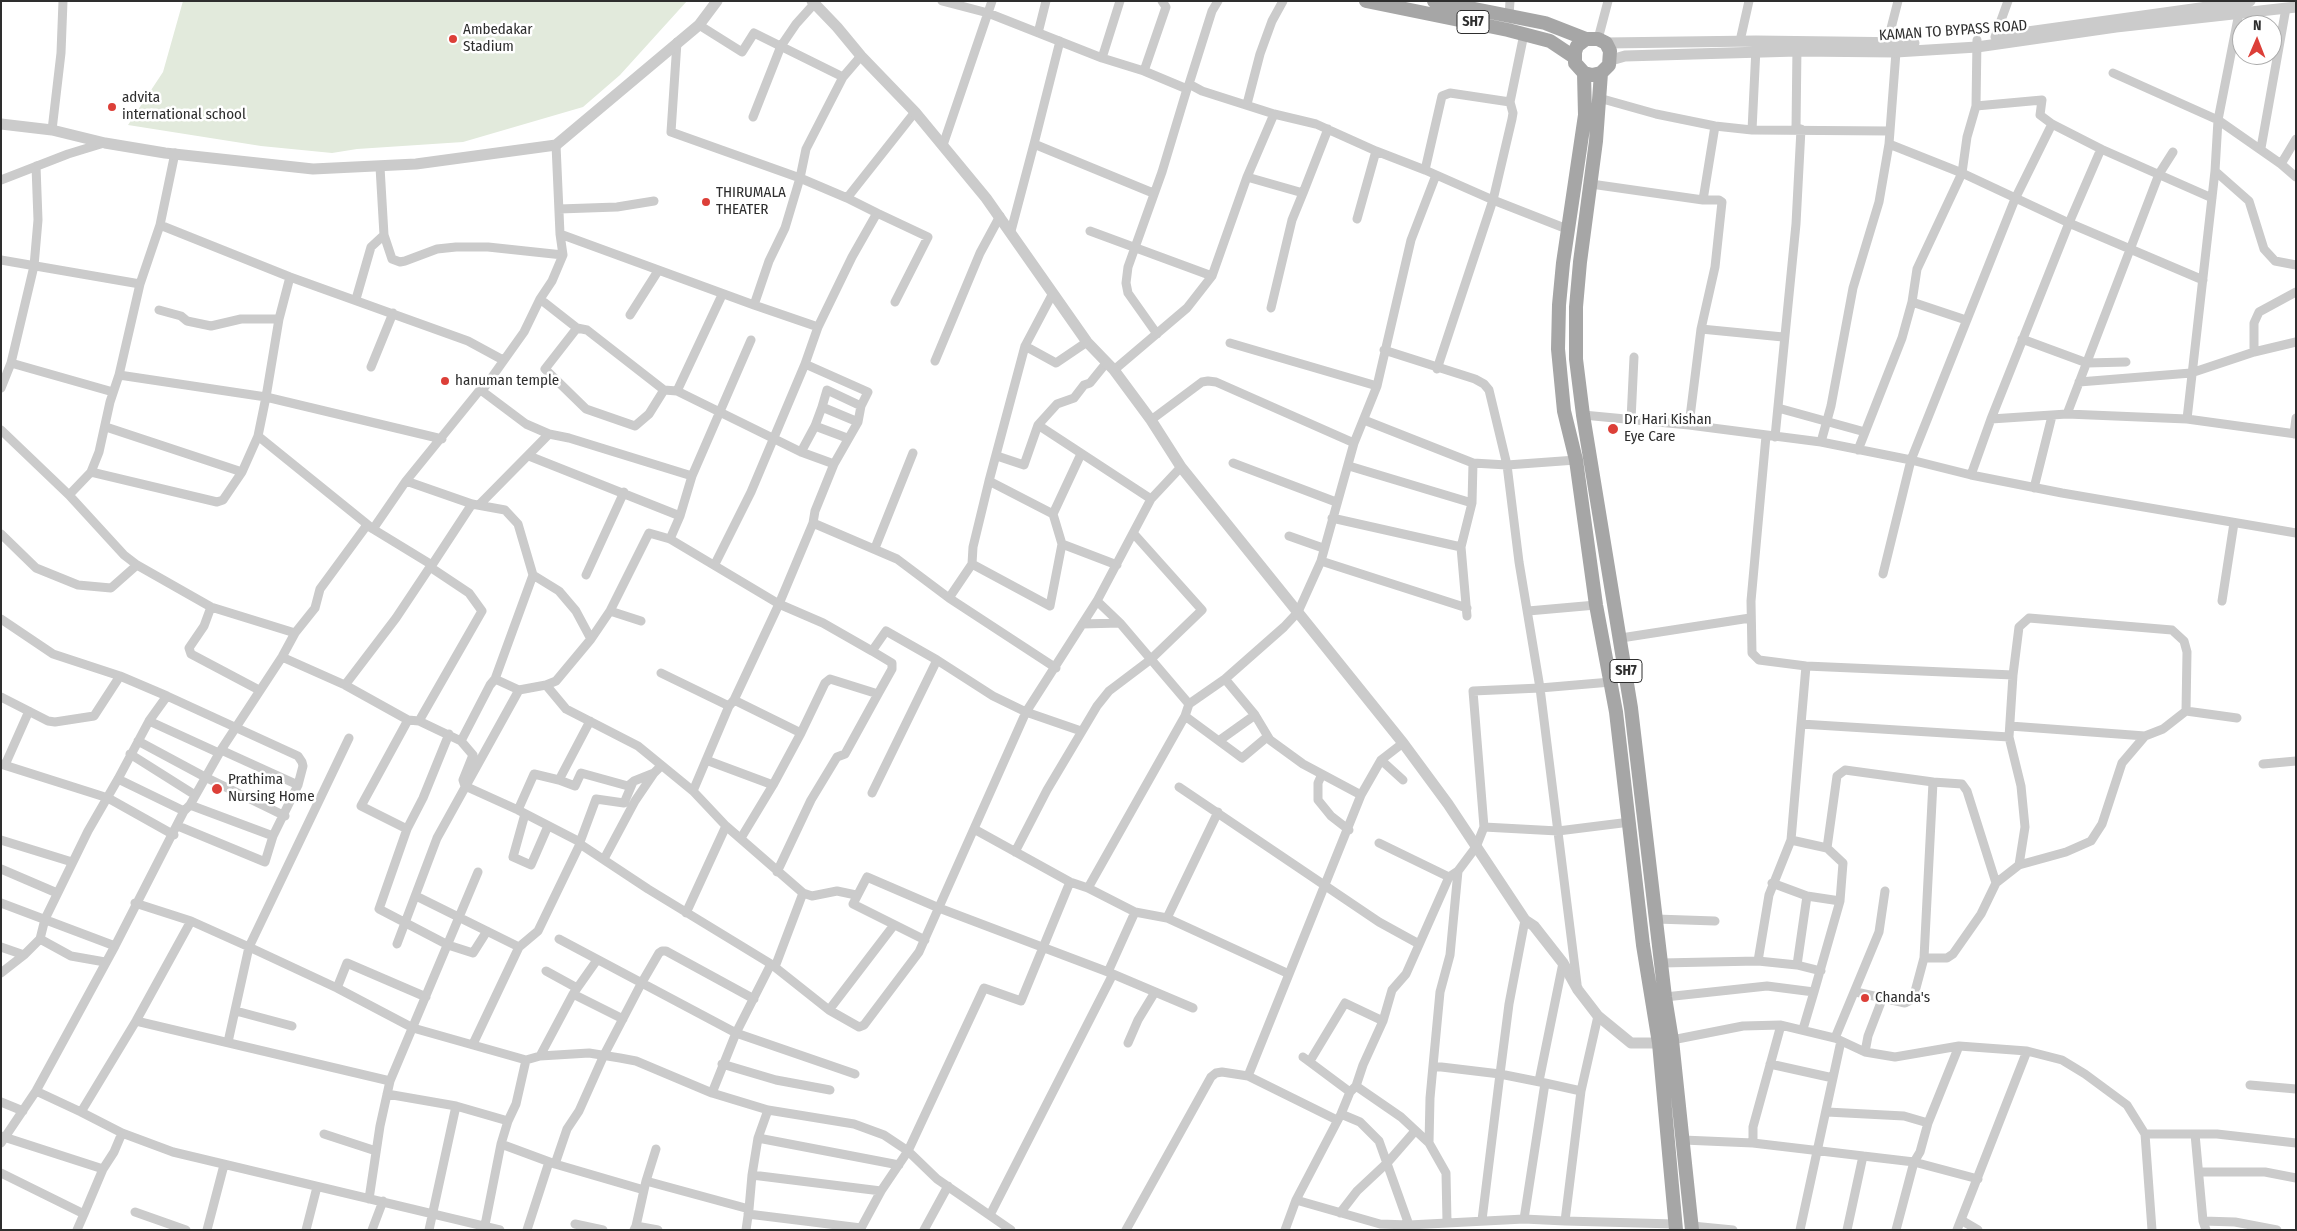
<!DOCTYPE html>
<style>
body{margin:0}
#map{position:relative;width:2297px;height:1231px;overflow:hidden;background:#fff;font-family:"Fira Sans Condensed",sans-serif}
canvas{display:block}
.frame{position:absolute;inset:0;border:2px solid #2e2e2e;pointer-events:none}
.north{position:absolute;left:2232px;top:15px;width:50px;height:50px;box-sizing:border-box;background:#fff;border:1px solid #ababab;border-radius:50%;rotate:1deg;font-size:14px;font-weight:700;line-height:20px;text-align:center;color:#2e2e2e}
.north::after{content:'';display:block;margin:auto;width:18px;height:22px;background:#dc3f38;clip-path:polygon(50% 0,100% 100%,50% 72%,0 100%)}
</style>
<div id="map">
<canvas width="2297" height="1231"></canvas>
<div class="frame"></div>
<div class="north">N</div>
</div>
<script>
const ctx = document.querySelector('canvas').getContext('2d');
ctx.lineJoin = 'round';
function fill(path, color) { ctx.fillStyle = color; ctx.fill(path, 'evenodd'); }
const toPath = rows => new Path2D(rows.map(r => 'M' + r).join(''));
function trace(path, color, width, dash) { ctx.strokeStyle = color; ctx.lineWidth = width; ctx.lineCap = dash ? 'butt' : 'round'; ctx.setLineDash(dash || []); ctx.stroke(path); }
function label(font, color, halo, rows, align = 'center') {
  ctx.font = font + ' "Fira Sans Condensed",sans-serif'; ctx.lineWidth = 5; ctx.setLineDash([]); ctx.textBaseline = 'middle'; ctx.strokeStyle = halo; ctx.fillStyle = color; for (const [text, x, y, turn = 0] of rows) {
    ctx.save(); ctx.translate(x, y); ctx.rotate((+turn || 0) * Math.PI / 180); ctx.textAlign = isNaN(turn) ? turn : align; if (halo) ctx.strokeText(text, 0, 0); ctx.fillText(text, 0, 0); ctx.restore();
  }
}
const green = toPath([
 [183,1,687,1,620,75,583,107,463,142,357,149,332,153,261,146,128,125,163,72]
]);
const minor = toPath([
 [942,1,988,13,1102,58,1144,71,1187,89,1189,84,1202,91,1274,114,1316,124,1376,151,1425,170,1493,200,1567,229],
 [1509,16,1510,1],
 [699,25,742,52,754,33,843,77],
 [1038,33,1046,1],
 [1995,37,2008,1],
 [1598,39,1608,1],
 [1740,41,1749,1],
 [677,42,671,132,800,178,847,198,915,112],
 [1887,44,1898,1],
 [1102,58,1120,1],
 [1144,71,1166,7,1162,1],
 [2113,73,2218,120,2281,164,2296,177],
 [1189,84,1212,11,1218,1],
 [1599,98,1656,114,1715,126,1752,130,1890,131,1896,52],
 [1247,104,1260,54,1272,21,1283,1],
 [1976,106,2042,100,2040,115,2052,124,2101,149,2212,198],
 [753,117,781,46,796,24,814,4],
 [1796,129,1797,46],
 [52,130,61,53,63,1],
 [1752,130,1756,48],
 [1890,131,1889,144,1962,173,2069,223,2203,280],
 [1034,144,1060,41],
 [943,145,992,1],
 [2261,148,2286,8],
 [175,153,160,225,290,277,468,341,503,360],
 [2281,164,2296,139],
 [380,167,384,235,392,259,400,262,405,261,437,249,456,247,488,247,563,255],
 [1425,170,1442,96,1450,93,1510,102],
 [2215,171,2249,201,2264,249,2275,261,2296,265],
 [1436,175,1411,240,1377,386,1354,443,1321,561,1467,608],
 [1247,177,1274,114],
 [1,180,68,154,104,143],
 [1591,184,1703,200,1719,200,1722,202,1715,267,1701,329,1689,425],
 [1303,193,1328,129],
 [1703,200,1715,126],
 [559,209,617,207,654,201],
 [877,213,928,237,895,302],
 [1357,219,1376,151],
 [1011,231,1034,144,1153,193],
 [1090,231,1212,276],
 [560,234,754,305,769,261,785,228,800,178,806,149,843,77,861,56],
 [1,260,140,284],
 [290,277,279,319,266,397,442,439],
 [356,299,371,247,384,235],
 [540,299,577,328,587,330,664,390,677,391,801,452,834,464],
 [1912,302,1966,320],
 [754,305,818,327],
 [159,310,181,316,187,321,211,326,241,319,279,319],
 [630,315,658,271],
 [577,328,545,369,586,409,635,426,649,414,664,390],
 [1701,329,1783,337],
 [1157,334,1128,293,1126,283,1128,267,1162,172,1187,89],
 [2022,339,2087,363,2126,362],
 [1230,343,1377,386],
 [1025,346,1056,363,1087,342],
 [1384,350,1475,379,1484,384,1489,390,1507,465,1519,562,1540,688,1577,984],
 [2254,352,2254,323,2259,312,2296,292],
 [935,361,980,253,1000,216],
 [11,363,34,266,38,220,36,166],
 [805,364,818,327,852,257,877,213,847,198],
 [371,367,393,313],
 [1437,369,1493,200,1512,119,1513,113,1510,102,1524,34],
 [1114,370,1187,308,1212,276,1247,177,1303,193,1292,220,1271,308],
 [119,375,140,284,160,225],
 [2079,382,2191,373,2254,352,2296,342],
 [1,388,11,363,113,392],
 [677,391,722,295],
 [822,407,827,390,861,406],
 [1778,408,1865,432],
 [2067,414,2159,174,2173,152],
 [1583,415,1689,425,1821,442,1911,460,1971,475,1991,419,2067,414,2187,419,2296,434],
 [1991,419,2069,223,2101,149],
 [2187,419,2215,171,2218,120,2240,8],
 [1151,420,1202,382,1208,381,1216,382,1354,443],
 [1364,420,1473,463,1507,465,1576,460],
 [1631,420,1634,357],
 [1038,425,1057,404,1074,398,1084,385,1090,383,1107,362],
 [815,426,847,438],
 [106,427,242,472,258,436],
 [1,430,69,495],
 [549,434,569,438,692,476,680,516,670,539],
 [2294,434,2296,418],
 [1766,436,1751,601,1752,653,1759,660,1806,666,2013,675],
 [1775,437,1796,224,1801,129],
 [1821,442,1831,406,1853,288,1879,202,1889,144],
 [1858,450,1902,338,1912,302,1917,269,1962,173,1967,137,1976,106,1977,40],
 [801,452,815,426,822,407,858,422],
 [1081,454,1053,514,1062,544,1117,565],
 [529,456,680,516],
 [997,456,1024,465,1038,425,1151,499],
 [1233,463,1336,502],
 [1349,466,1472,503],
 [91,472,217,502,223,500,242,472],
 [1971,475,2062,493,2296,533],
 [692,476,751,340],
 [406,481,472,504,505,510,518,524,533,575,495,679,490,685,461,741],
 [989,481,1053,514],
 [2034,488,2052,416],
 [480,504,549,434,526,424,482,391],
 [1332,518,1461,547],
 [813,523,897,559,949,598],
 [1,534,36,568,78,585,111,588,137,565],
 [1289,536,1323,548],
 [875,548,913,453],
 [715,564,751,492,805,364,868,392,861,406,858,422,834,464,815,511,813,523,779,604,670,539,649,533,610,611,591,639,556,681,546,685,566,709,638,746,693,791,726,826,803,893,812,896,837,891,856,895],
 [972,564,973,547,989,481,1025,346,1053,293],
 [432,565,472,504],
 [1883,574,1911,460,2015,199,2052,124],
 [533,575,559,591,576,611,591,639],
 [586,575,624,492],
 [1097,601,1120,623,1189,704],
 [2222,601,2234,523],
 [211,607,204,626,189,648,191,654,259,690],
 [610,611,641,621],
 [1528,611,1596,605],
 [1467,616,1461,547,1472,503,1473,463],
 [1,619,53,654,120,676,167,696,298,756,302,762,303,766,298,785,273,836,265,862,178,826],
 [1082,624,1120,623],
 [295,633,211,607,137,565,124,555,69,495,91,472,99,452,110,402,119,375,266,397,258,436,373,529,432,565,430,567,469,593,482,611,419,721],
 [1621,638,1750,618],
 [282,657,345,685,408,720,419,721,461,741,473,755,463,780,465,786,518,810,580,842,580,844,648,889,771,964,829,1010,859,1027,864,1025,919,952,1026,712,1097,601,1151,499,1181,467],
 [1056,668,949,598,972,564,1050,606,1062,544],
 [661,673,729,706],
 [495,679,519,690],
 [1225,679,1255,715,1270,740,1303,764,1361,795],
 [345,685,396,618,430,567],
 [1,697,48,721,55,722,94,716,120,676],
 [1185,716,1242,758,1267,737],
 [149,721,219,753],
 [1801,724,2009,737],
 [2010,726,2145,736,2163,729,2186,711],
 [801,733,825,683,830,679,878,694,892,669,892,663,872,651],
 [449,734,423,798,407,829,379,909,448,945,473,953,487,931],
 [1220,740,1255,715],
 [138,741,205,777,285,816],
 [221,750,298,785],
 [130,754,195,795],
 [706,760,773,785],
 [1381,760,1403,780],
 [1,764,108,798,174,835],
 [2263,764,2296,761],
 [5,765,29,711],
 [1322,774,1318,783,1318,800,1331,816,1349,830],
 [118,779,184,811],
 [559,780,575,786,581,773,628,786,634,781,654,773],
 [1933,782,1962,784,1967,791,1996,883],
 [1179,787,1379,922,1419,944],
 [693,791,729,706,734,700],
 [872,793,937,660,993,696,1026,712,1081,731],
 [190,805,273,836],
 [518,810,534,774,559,780,590,721],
 [525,814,513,857,531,865,548,826],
 [1484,827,1558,831,1630,822],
 [407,829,361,806,408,720],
 [974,829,1070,882,1088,888,1135,912,1167,918,1289,974],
 [741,838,773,785,801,733,734,700,779,604,823,623,872,651,886,631,937,660],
 [1,840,72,862],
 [1791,840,1806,666],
 [580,842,596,799,624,803,633,782],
 [1379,843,1449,877],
 [1827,848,1837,776,1845,770,1933,782,1924,958,1913,999,1905,1003,1856,992],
 [1015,852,1047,790,1097,706,1109,691,1150,660,1202,610,1134,534],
 [604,859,635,801,654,773,661,766],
 [2019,865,2025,827,2021,786,2009,737,2013,675,2019,627,2029,618,2172,630,2184,641,2187,652,2186,711,2237,718],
 [1,869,57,893],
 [1458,871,1450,955,1440,992,1433,1066,1500,1074,1509,1004,1525,920],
 [777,872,811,800,837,757,845,754,878,694],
 [1772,883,1807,896,1840,901],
 [1088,888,1185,716,1189,704,1225,679,1284,627,1298,612,1321,561],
 [416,896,519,947,538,931,580,844],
 [1,903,115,946],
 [135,903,191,921,249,947,337,988,413,1028,526,1060,540,1056,589,1053,620,1058,636,1061,712,1093,768,1110,854,1124,884,1135,908,1151,937,1179,1011,1230],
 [686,913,726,826],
 [1167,918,1218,812],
 [1656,919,1715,921],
 [40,939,71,956,105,962],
 [559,939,736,1033,712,1093],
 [925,940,853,904,867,877,939,908,1108,972,1193,1008],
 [397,944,437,838,519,690,546,685],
 [1,947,24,955],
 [1924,958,1947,958,1953,954,1981,914,1996,883,2019,865,2066,852,2091,841,2102,824,2122,763,2145,736],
 [1758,961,1769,895,1791,840,1827,848,1843,863,1840,901,1814,992],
 [1661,963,1758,961,1797,965,1821,971],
 [771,964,736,1033,855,1074],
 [1797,965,1807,896],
 [775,967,803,893],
 [546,971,577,988],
 [1108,972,1135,912],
 [1,973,24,955,40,939,45,919,88,831,118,779,149,721,167,696],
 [337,988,347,963,426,997],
 [573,994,597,960],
 [1665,997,1767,986,1814,992,1803,1029],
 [829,1010,894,925],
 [236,1011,292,1026],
 [136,1021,390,1081,380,1126,369,1199],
 [1835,1038,1879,932,1885,891],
 [1672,1040,1743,1026,1781,1025,1835,1038,1865,1052,1895,1057,1959,1046,2027,1051,2062,1060,2085,1074,2127,1105,2145,1134],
 [228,1042,249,947,349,738],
 [1128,1043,1138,1020,1155,992],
 [473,1044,519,947],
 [1865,1052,1868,1036,1883,997],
 [540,1056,573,994,623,1019],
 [1303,1057,1350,1092],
 [1310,1061,1345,1003,1383,1021],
 [722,1064,776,1080,830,1090],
 [1770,1064,1833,1078],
 [390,1081,478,872],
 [1539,1081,1563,963],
 [2250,1085,2296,1089],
 [1356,1086,1401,1117,1429,1143,1446,1173,1447,1222],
 [36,1091,81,1112,136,1021,191,921],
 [387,1094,456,1106,508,1121,501,1144,485,1225],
 [1,1102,23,1111],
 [81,1112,122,1133,173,1152,500,1230],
 [1827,1112,1904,1116,1928,1123],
 [1341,1114,1360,1122,1379,1141,1409,1225],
 [1337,1120,1248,1076,1361,795,1381,760,1403,743],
 [508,1121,516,1104,526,1060],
 [324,1134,376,1151],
 [2195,1134,2203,1221,2206,1230],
 [1,1136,103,1169,114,1152,122,1133],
 [758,1138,899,1165],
 [1683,1140,1753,1143,1914,1162,1978,1179],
 [1,1143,36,1091,115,946,184,811,190,805,221,750,282,657,295,633,315,608,320,589,367,525,373,529,406,481,479,391,482,391,524,332,540,299,552,281,563,255,560,234,556,145],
 [1429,1143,1430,1098,1433,1066],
 [1753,1143,1753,1127,1781,1025],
 [501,1144,555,1164,567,1129,579,1111,604,1055,641,984,659,953,662,951,666,951,754,999],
 [555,1164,644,1190,646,1181,749,1209,752,1175,758,1138,768,1110],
 [2200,1172,2265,1172,2296,1178],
 [1,1173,84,1214,103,1169],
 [752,1175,881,1191],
 [646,1181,656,1149],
 [1296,1200,1380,1224,1409,1225,1524,1219,1565,1221,1581,1091,1598,1016],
 [135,1212,186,1230],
 [1340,1213,1357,1191,1388,1162,1415,1131],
 [748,1214,861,1228],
 [990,1215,1113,974],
 [1524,1219,1545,1083,1581,1091],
 [1482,1220,1500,1074,1545,1083],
 [1961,1220,1978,1230],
 [1565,1221,1675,1224],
 [2203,1221,2235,1222,2277,1230],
 [575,1224,603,1230],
 [636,1226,644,1190],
 [1692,1226,1733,1230],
 [77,1230,84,1214],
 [207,1230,224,1165],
 [306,1230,317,1187],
 [372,1230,383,1201],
 [429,1230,456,1106],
 [527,1230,549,1162],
 [634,1230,636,1226,658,1230],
 [746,1230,749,1209],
 [860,1230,881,1191,908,1151,984,988,1021,1001,1070,882],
 [924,1230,948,1186],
 [1126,1230,1211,1077,1216,1073,1222,1072,1248,1076],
 [1285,1230,1296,1200,1341,1114,1350,1092,1356,1086,1363,1065,1383,1021,1392,990,1406,974,1449,877,1458,871,1476,847,1484,827,1473,691,1540,688,1611,682],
 [1800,1230,1841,1041],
 [1847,1230,1863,1156],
 [1896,1230,1914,1162,1920,1152,1928,1123,1959,1046],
 [1957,1230,2027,1051],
 [2152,1230,2145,1134,2217,1134,2296,1143]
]);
const tertiary = toPath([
 [812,1,837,27,861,56,915,112,986,198,1087,342,1114,370,1151,420,1181,467,1403,743,1448,804,1525,920,1534,926,1563,963,1578,990,1598,1016,1631,1043,1659,1043],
 [1999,36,2250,1],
 [1606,43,1756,41,1914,43],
 [1611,60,1625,56,1797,51,1896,52,1977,47,2116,27,2296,7],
 [1,124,52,130,105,143,165,153,313,169,416,164,556,145,699,25,717,1]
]);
const primary = toPath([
 [1366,1,1508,30,1550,41,1574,57],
 [1434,1,1545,23,1586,39,1598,39,1606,43,1610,51,1609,65,1601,73,1592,75,1584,73,1575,63,1575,52,1577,46,1586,39],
 [1584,73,1585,115,1563,263,1559,305,1558,349,1564,411,1576,460,1596,605,1616,712,1643,945,1659,1043,1676,1230],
 [1601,73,1596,141,1580,262,1576,307,1576,359,1583,415,1631,708,1665,997,1672,1040,1692,1230]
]);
const markers = [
 [453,39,5,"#dc3f38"],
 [112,107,5,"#dc3f38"],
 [706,202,5,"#dc3f38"],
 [445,381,5,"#dc3f38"],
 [1613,429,6,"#dc3f38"],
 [217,789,6,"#dc3f38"],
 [1865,998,5,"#dc3f38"]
];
const shields = [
 [1473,22,32],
 [1626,671,32]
];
const shieldNames = [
 ["SH7",1473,22],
 ["SH7",1626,671]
];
const poiNames = [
 ["Ambedakar",463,30],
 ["Stadium",463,47],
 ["advita",122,98],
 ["international school",122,115],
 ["THIRUMALA",716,193],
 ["THEATER",716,210],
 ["hanuman temple",455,381],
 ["Dr Hari Kishan",1624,420],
 ["Eye Care",1624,437],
 ["Prathima",228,780],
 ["Nursing Home",228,797],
 ["Chanda's",1875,998]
];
const streetNames = [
 ["KAMAN TO BYPASS ROAD",1953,31,-4]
];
fill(green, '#e2eadc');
trace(minor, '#cbcbcb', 9);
trace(tertiary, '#cbcbcb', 11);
trace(primary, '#a6a6a6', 14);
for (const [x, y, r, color] of markers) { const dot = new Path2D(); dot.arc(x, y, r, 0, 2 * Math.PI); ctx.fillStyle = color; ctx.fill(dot); trace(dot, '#fff', 2); }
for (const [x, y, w] of shields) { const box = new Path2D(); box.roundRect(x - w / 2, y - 11.5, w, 23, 4); ctx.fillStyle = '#fff'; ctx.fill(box); trace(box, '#2e2e2e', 1); }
label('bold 14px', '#2e2e2e', null, shieldNames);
label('15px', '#2e2e2e', '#fff', poiNames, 'left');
label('15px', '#2e2e2e', '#fff', streetNames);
</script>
